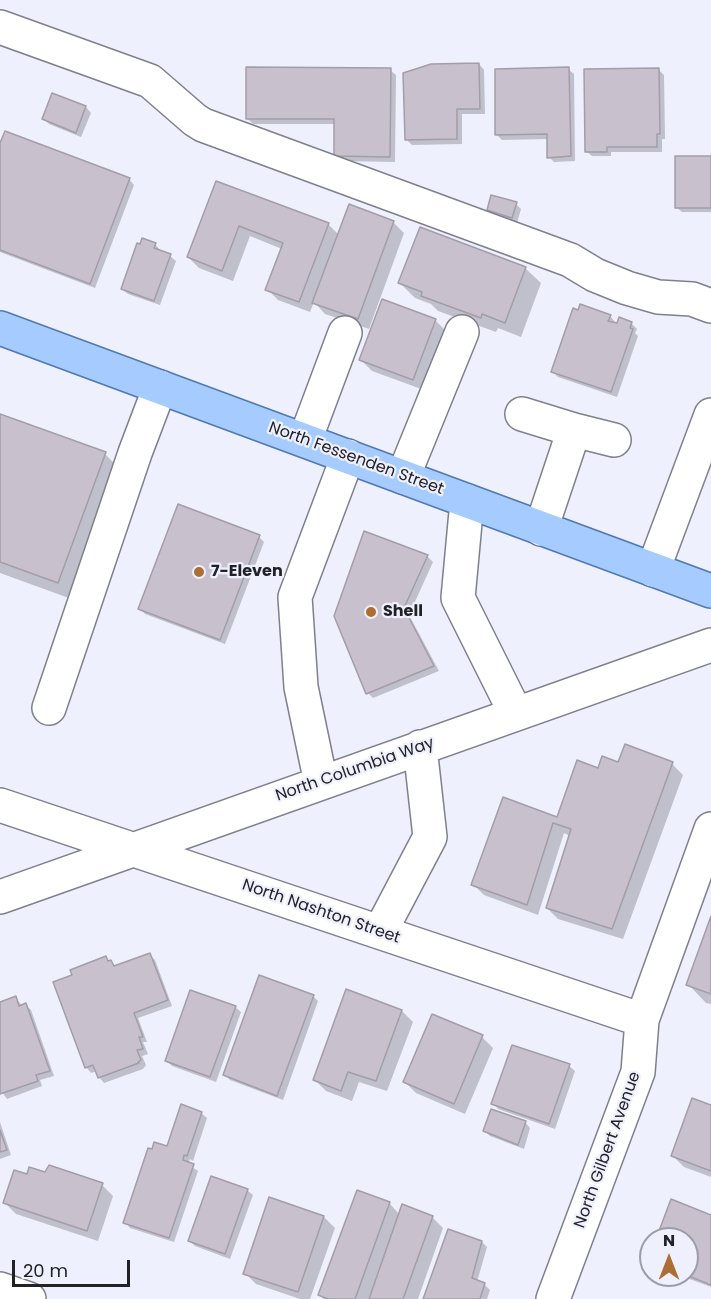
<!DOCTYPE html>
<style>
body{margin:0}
#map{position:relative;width:711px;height:1299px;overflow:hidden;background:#eff0fe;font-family:Poppins,sans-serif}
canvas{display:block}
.north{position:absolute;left:639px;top:1227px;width:60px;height:60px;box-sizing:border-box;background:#eff0fe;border:2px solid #9d9da8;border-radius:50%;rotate:0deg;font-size:16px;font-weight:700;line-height:24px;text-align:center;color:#212126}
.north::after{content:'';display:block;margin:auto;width:21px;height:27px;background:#ad6e34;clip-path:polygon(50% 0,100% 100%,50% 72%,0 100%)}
.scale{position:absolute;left:12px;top:1260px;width:118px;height:27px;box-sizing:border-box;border:3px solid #212126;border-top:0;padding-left:8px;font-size:18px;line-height:21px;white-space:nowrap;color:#212126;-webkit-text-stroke:4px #eff0fe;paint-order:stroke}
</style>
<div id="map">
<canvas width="711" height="1299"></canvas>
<div class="north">N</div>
<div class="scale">20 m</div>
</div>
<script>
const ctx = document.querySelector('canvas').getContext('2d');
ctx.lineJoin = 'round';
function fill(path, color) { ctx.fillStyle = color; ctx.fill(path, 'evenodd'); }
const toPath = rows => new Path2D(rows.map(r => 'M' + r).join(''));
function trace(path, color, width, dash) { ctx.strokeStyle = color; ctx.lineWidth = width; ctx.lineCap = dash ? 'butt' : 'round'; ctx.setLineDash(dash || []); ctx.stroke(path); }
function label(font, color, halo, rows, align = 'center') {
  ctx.font = font + ' Poppins,sans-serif'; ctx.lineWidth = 4.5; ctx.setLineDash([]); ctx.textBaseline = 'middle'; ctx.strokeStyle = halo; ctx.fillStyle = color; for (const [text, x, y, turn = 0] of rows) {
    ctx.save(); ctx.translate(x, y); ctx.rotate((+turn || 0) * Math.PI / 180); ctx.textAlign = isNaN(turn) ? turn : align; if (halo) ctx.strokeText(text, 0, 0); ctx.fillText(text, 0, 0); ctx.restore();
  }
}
const shadow = toPath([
 [479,64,484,70,485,114,462,114,462,144,412,145,406,139],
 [568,69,574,74,575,161,554,162,549,157,548,139,502,140,497,135],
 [390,70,396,75,395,162,341,161,335,156,335,124,253,124,247,118],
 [659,70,664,75,665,139,662,139,662,152,611,152,611,156,592,156,586,151],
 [53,95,86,107,91,113,81,137,49,124,44,119],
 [0,147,129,179,134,185,95,288,0,252],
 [711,158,711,212,682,212,676,207],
 [217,182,328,224,339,235,393,222,404,233,369,329,325,314,314,302,310,312,278,300,267,289,282,249,250,236,233,281,199,268,188,257],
 [516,204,521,209,517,223,494,215,488,210],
 [155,244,160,250,160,252,170,256,176,261,160,305,128,294,122,289],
 [525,268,541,283,521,337,498,328,496,332,438,311,431,304,415,298,400,283],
 [610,316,615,322,614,324,631,323,637,329,635,333,638,336,617,397,558,377,553,372],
 [435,320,446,331,424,390,372,371,361,360],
 [0,416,105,454,123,472,77,601,0,573],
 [365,533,427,556,433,562,409,615,439,671,373,698,368,693],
 [259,537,264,542,225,644,145,614,140,609],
 [619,764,672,764,683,775,623,939,558,919,547,908,570,836,564,833,538,915,484,895,473,884,558,819,599,769],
 [711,920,711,1004,706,1003,688,984],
 [150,955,155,960,172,1006,138,1018,147,1042,143,1042,148,1054,142,1056,146,1065,143,1069,104,1083,99,1077,97,1071,91,1073,86,1067,74,976,106,958,116,967],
 [313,996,318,1001,283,1100,230,1080,224,1074],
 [16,998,22,1006,26,1005,31,1010,54,1076,40,1080,42,1086,7,1099,0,1089,0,1003],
 [235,1007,241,1012,216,1082,172,1066,167,1061],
 [402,1011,413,1022,387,1091,359,1082,352,1101,326,1091,315,1080],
 [482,1037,493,1048,465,1114,416,1093,405,1082],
 [569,1066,575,1071,555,1129,498,1109,493,1103],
 [711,1106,711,1177,684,1167,673,1156],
 [201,1113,207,1118,193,1161,190,1159,188,1164,198,1171,174,1242,130,1228,125,1222,168,1148],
 [0,1122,11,1155,0,1159],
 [525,1122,530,1128,524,1149,490,1136,485,1131],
 [28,1176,102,1185,113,1196,98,1241,16,1214,5,1203],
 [247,1190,253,1195,230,1259,195,1246,189,1241],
 [358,1192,390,1204,400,1215,432,1217,443,1228,418,1299,324,1299,320,1295],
 [711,1216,711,1287,679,1275,687,1275,687,1239,658,1239],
 [324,1217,335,1228,310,1299,300,1299,256,1284,245,1273],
 [482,1242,487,1247,477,1282,484,1284,490,1290,487,1299,424,1299]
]);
const building = toPath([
 [479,63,480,109,457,109,457,139,405,140,403,73,431,64,479,63],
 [246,67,391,68,390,157,334,156,334,119,246,119,246,67],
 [569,67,571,156,547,158,547,134,495,135,495,69,569,67],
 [659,68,660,134,657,134,657,147,607,147,607,152,585,152,584,69,659,68],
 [52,93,86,106,76,133,42,119,52,93],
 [5,131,130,178,90,284,0,250,0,143,5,131],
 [675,156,711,156,711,208,675,208,675,156],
 [216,181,329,223,299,302,265,290,283,243,239,226,222,271,187,257,216,181],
 [491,195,517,202,512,218,487,210,491,195],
 [349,204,394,221,358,319,312,303,349,204],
 [420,227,526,267,505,323,482,314,481,318,421,296,422,292,398,283,420,227],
 [142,238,156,243,154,248,171,254,154,301,121,289,137,243,140,244,142,238],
 [382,299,436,319,413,380,359,360,382,299],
 [580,304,611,315,608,321,617,323,619,317,632,322,630,328,633,329,611,392,551,372,573,308,578,310,580,304],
 [0,414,106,452,58,583,0,562,0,414],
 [178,504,260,535,220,640,138,609,178,504],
 [364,531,428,555,404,608,434,666,366,694,334,616,364,531],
 [625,744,673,762,612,929,546,908,571,829,553,823,527,905,471,885,503,797,557,817,577,760,598,768,602,756,618,762,625,744],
 [711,916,711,994,686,985,711,916],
 [150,953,168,1000,134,1013,143,1037,139,1037,143,1049,137,1050,141,1060,138,1062,139,1063,98,1078,93,1065,85,1068,53,982,72,975,70,970,106,956,108,961,111,960,114,966,150,953],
 [259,975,314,995,277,1096,223,1075,259,975],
 [346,989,402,1010,376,1081,348,1072,341,1091,313,1080,346,989],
 [190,990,236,1006,210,1077,165,1061,190,990],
 [16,996,19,1006,26,1003,50,1071,36,1075,38,1081,0,1094,0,1002,16,996],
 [432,1014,483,1035,454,1104,403,1082,432,1014],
 [512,1045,570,1064,549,1124,491,1104,512,1045],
 [692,1098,711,1105,711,1171,671,1156,692,1098],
 [181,1104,202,1112,187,1156,184,1155,183,1160,194,1164,169,1238,123,1223,148,1148,152,1149,154,1142,167,1146,181,1104],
 [491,1109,526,1121,518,1145,483,1131,491,1109],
 [0,1130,7,1150,0,1152,0,1130],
 [49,1165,103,1183,87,1231,3,1203,14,1170,27,1174,29,1167,45,1172,49,1165],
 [211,1176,248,1189,225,1254,188,1241,211,1176],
 [357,1190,390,1202,355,1299,328,1299,318,1295,357,1190],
 [269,1197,324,1216,298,1292,243,1274,269,1197],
 [671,1199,711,1215,711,1285,686,1275,687,1239,656,1239,671,1199],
 [402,1204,433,1216,403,1299,369,1299,402,1204],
 [448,1229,482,1241,472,1278,485,1283,480,1299,423,1299,448,1229]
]);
const minor = toPath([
 [0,27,150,81,195,120,203,125,570,260,595,275,627,288,658,297,692,299,711,306],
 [522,414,574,430,541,529],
 [574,430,614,440],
 [305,440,345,333],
 [403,477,462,332],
 [467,501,458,598,516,714],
 [653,570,711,415],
 [49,708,135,453,160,387],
 [321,783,301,687,295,597,348,456],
 [0,805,642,1020],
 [0,897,711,645],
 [380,932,430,837,420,747],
 [0,1289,29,1299],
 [553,1299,638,1072,642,1020,711,829]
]);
const major = toPath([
 [0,328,711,591]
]);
const markers = [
 [199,572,6,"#ad6e34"],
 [371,612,6,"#ad6e34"]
];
const streetNames = [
 ["North Fessenden Street",356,459,20],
 ["North Columbia Way",355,770,-19],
 ["North Nashton Street",321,912,19],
 ["North Gilbert Avenue",608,1150,-70]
];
const poiNames = [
 ["7-Eleven",211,572],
 ["Shell",383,612]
];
fill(shadow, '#0003');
fill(building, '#c8c1cd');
trace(building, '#a39da8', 1.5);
trace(minor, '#7f808c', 36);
trace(major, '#5179b2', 36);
trace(minor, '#fff', 33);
trace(major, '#a6cbfe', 33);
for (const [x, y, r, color] of markers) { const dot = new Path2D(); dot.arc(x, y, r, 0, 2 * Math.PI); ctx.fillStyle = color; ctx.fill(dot); trace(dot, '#eff0fe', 2); }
label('16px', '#212126', '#eff0fe', streetNames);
label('bold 16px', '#212126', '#eff0fe', poiNames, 'left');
</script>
